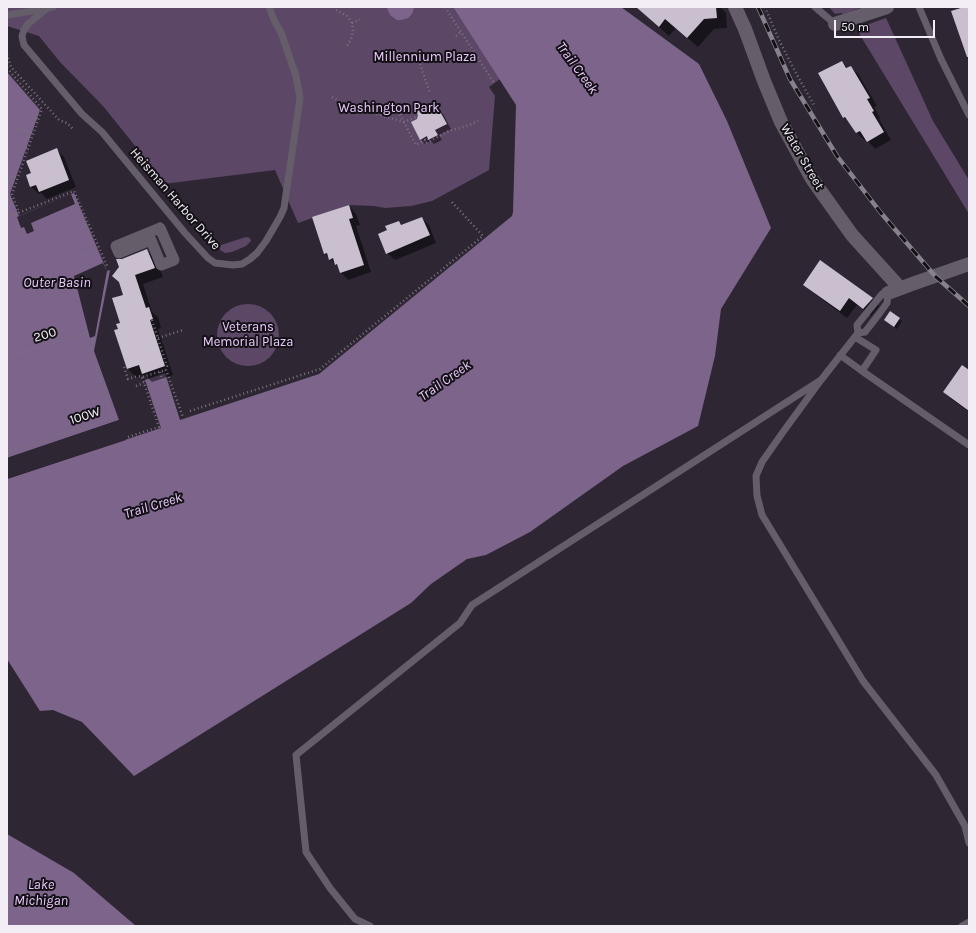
<!DOCTYPE html>
<style>
body{margin:0}
#map{position:relative;width:976px;height:933px;overflow:hidden;background:#2e2733;font-family:Karla,sans-serif}
canvas{display:block}
.frame{position:absolute;inset:0;border:8px solid #f3eef6;pointer-events:none}
.scale{position:absolute;left:834px;top:20px;width:101px;height:18px;box-sizing:border-box;border:2px solid #f3eef6;border-top:0;padding-left:5px;font-size:12px;line-height:14px;white-space:nowrap;color:#f3eef6;-webkit-text-stroke:3px #141116;paint-order:stroke}
</style>
<div id="map">
<canvas width="976" height="933"></canvas>
<div class="frame"></div>
<div class="scale">50 m</div>
</div>
<script>
const ctx = document.querySelector('canvas').getContext('2d');
ctx.lineJoin = 'round';
function fill(path, color) { ctx.fillStyle = color; ctx.fill(path, 'evenodd'); }
const toPath = rows => new Path2D(rows.map(r => 'M' + r).join(''));
function trace(path, color, width, dash) { ctx.strokeStyle = color; ctx.lineWidth = width; ctx.lineCap = dash ? 'butt' : 'round'; ctx.setLineDash(dash || []); ctx.stroke(path); }
function label(font, color, halo, rows, align = 'center') {
  ctx.font = font + ' Karla,sans-serif'; ctx.lineWidth = 4; ctx.setLineDash([]); ctx.textBaseline = 'middle'; ctx.strokeStyle = halo; ctx.fillStyle = color; for (const [text, x, y, turn = 0] of rows) {
    ctx.save(); ctx.translate(x, y); ctx.rotate((+turn || 0) * Math.PI / 180); ctx.textAlign = isNaN(turn) ? turn : align; if (halo) ctx.strokeText(text, 0, 0); ctx.fillText(text, 0, 0); ctx.restore();
  }
}
const green = toPath([
 [7,7,453,7,500,79,489,87,495,96,489,170,432,201,411,206,385,208,374,206,349,205,298,223,275,170,163,184,136,147,103,106,60,62,39,36,7,26],
 [829,7,862,7,844,14,841,13,835,14],
 [886,18,933,121,969,180,969,214,860,35,858,28],
 [246,237,250,238,251,241,246,246,232,252,225,253,220,250,220,248,221,245],
 '217 335a31 31 0 1 1 62 0a31 31 0 1 1-62 0Z'
]);
const water = toPath([
 [387,7,414,7,413,12,411,15,408,18,401,20,397,20,391,16,388,11],
 [453,7,621,7,699,64,727,121,771,228,721,309,715,356,698,426,623,466,530,532,486,555,467,559,431,584,411,603,134,776,82,722,53,710,40,711,7,659,7,479,161,428,145,380,165,373,180,420,319,374,512,216,513,212,516,105],
 [7,72,40,110,10,194,19,216,74,193,107,271,110,270,94,351,119,420,7,458],
 [7,834,74,873,136,926,7,926]
]);
const pier = toPath([
 [71,194,75,204,31,223,34,231,27,234,24,227,21,228,17,217],
 [103,263,107,271,95,336,90,338,74,276],
 [119,420,120,422,7,460,7,458],
 [125,438,126,440,7,479,7,477]
]);
const shadow = toPath([
 [636,7,720,7,726,13,727,28,714,29,698,47,676,28,669,36],
 [842,62,848,68,851,67,858,74,877,106,874,107,880,118,879,119,891,140,875,149,866,139,864,140,857,133,852,125,844,118],
 [424,108,429,113,438,110,443,114,451,129,439,135,442,140,434,144,431,141,425,144,421,139,418,120],
 [57,150,64,157,76,187,47,199,41,193,39,194,31,187,32,173],
 [349,206,356,214,360,225,356,226,371,272,348,280,341,272,340,268,325,254,313,218],
 [422,218,429,225,436,243,395,260,387,253,388,231,399,222,403,226],
 [147,250,156,259,163,277,143,284,152,312,158,317,161,328,158,329,173,375,152,382,145,375,137,378,128,369,115,331,119,330,121,324,125,295,120,267,122,260],
 [804,285,872,298,879,306,871,316,857,305,847,318,812,292],
 [890,313,902,321,897,329,887,322],
 [969,371,969,412,951,399,944,392]
]);
const building = toPath([
 [636,7,716,7,717,18,704,19,687,38,665,19,659,27],
 [964,7,969,7,969,57,967,57,951,11],
 [842,61,846,68,851,66,870,98,867,99,874,111,872,112,884,132,867,142,860,131,856,133,845,117,843,118,818,73],
 [424,107,426,111,429,113,438,108,447,124,435,130,438,135,428,140,427,136,420,140,411,122,417,119,418,115,416,111,420,109,420,108,421,109],
 [57,148,69,180,39,192,36,185,30,187,26,175,31,173,26,161],
 [349,205,353,218,349,219,364,265,340,273,337,264,335,265,333,258,329,260,327,253,324,254,312,217],
 [422,217,430,235,386,254,378,234,387,230,385,226,399,221,401,225],
 [147,249,155,268,135,275,146,308,149,307,153,319,150,320,165,366,142,374,139,365,127,369,114,330,118,329,116,324,120,323,112,298,123,295,119,282,112,276,119,267,116,259,122,259],
 [820,260,873,298,863,309,849,298,840,311,803,285],
 [890,311,900,318,894,327,884,320],
 [962,365,969,370,969,411,943,392]
]);
const path = toPath([
 [445,7,494,83],
 [765,7,779,40,797,75,814,105],
 [336,10,347,16,352,23,353,31,351,39,347,46],
 [352,23,360,20],
 [456,36,461,32],
 [7,54,11,67,59,120,67,123,74,130],
 [420,64,430,93],
 [7,68,42,109,12,194,19,213],
 [332,97,346,105,404,122,418,116],
 [398,111,416,145,425,140,426,143,449,131,470,125,478,121],
 [21,114,37,119],
 [16,128,32,133],
 [11,143,27,148],
 [7,158,22,162],
 [7,174,16,177],
 [14,214,21,235],
 [7,216,18,213,74,191,108,268],
 [61,237,87,225],
 [73,260,97,249],
 [152,320,167,366,166,370,183,417],
 [158,338,183,330],
 [7,357,88,332],
 [124,367,128,379,138,376,142,377,166,370],
 [160,372,166,390,168,389,177,416],
 [136,386,144,383],
 [190,411,320,369,483,236,451,201],
 [128,437,159,427,142,377],
 [7,452,112,418,91,351,93,337]
]);
const service = toPath([
 [815,7,835,24],
 [919,7,941,59,969,115],
 [46,9,28,24,24,30,22,36,23,41,24,45,82,114,102,132,185,233,208,258,215,263,233,265,242,264,250,259,257,253,266,241,280,217,284,208,299,105,300,98,296,76,281,32,275,22,269,7],
 [7,15,46,9,53,7],
 [858,333,857,325,882,294,888,293,887,303,879,314,865,332,858,333,821,380,783,432,762,462,756,476,757,496,762,515,863,681,936,775,965,826,969,843],
 [855,337,876,350,862,371,969,445],
 [840,355,862,371],
 [370,926,355,919,330,888,306,852,296,755,460,623,472,605,821,380],
 [962,926,969,922]
]);
const pedestrian = toPath([
 [160,228,174,260,161,265,151,240,119,253,116,246,160,228]
]);
const minor = toPath([
 [735,7,745,29,764,81,781,122,812,179,852,235,900,288],
 [835,24,887,7],
 [888,293,912,284,969,264]
]);
const rail = toPath([
 [758,7,790,79,837,156,881,213,935,276,969,306]
]);
const parkNames = [
 ["Millennium Plaza",425,57],
 ["Washington Park",389,108],
 ["Veterans",248,327],
 ["Memorial Plaza",248,342]
];
const streetNames = [
 ["Water Street",802,157,60],
 ["Heisman Harbor Drive",175,199,49],
 ["200",45,335,-17],
 ["100W",85,416,-18]
];
const waterNames = [
 ["Trail Creek",577,68,54],
 ["Outer Basin",57,283],
 ["Trail Creek",445,381,-35],
 ["Trail Creek",153,506,-17],
 ["Lake",41,885],
 ["Michigan",41,901]
];
fill(green, '#5c4767');
fill(water, '#7c648a');
fill(pier, '#2e2733');
fill(shadow, '#0007');
fill(building, '#c9bfcf');
trace(path, '#7a747e', 2.5, [1, 3]);
trace(service, '#655d6a', 7);
trace(pedestrian, '#655d6a', 11);
trace(minor, '#655d6a', 14);
trace(rail, '#87818b', 4.5);
trace(rail, '#141116', 3, [9]);
label('13px', '#ebcbfd', '#141116', parkNames);
label('13px', '#f3eef6', '#141116', streetNames);
label('italic 14px', '#e9c9fc', '#141116', waterNames);
</script>
